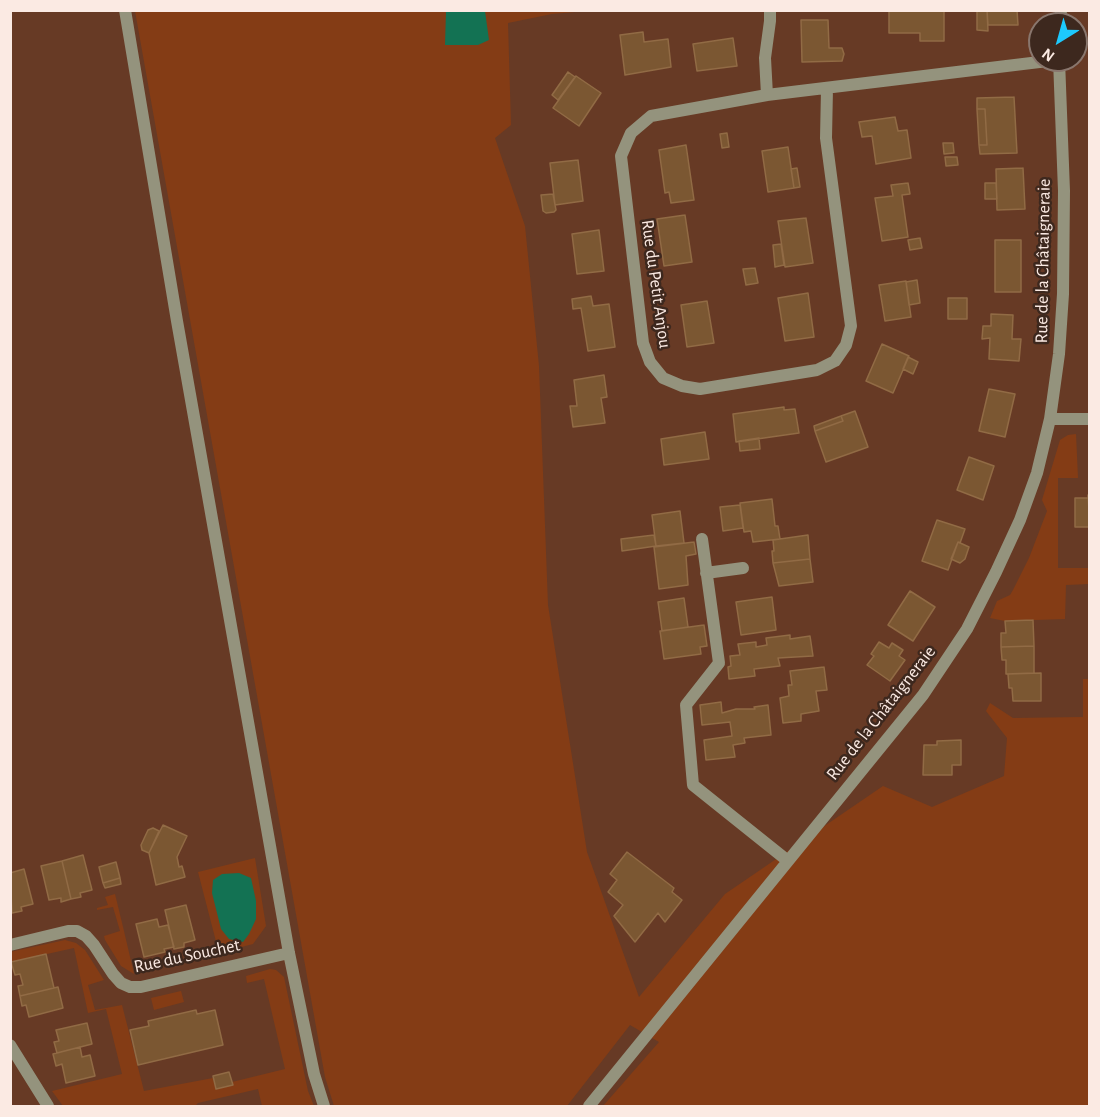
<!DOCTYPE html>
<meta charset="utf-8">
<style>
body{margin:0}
#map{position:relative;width:1100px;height:1117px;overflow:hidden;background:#673a25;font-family:"Alegreya Sans",sans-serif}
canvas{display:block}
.frame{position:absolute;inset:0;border:12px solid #fbeae3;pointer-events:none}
.north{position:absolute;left:1028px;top:12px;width:60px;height:60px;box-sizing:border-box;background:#3d281e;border:2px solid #89766d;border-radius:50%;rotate:217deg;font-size:16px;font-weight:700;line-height:24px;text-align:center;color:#fbeae3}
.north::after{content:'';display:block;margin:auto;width:21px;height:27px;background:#1dc9fd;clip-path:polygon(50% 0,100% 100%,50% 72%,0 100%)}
</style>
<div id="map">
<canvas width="1100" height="1117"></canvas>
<div class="frame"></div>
<div class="north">N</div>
</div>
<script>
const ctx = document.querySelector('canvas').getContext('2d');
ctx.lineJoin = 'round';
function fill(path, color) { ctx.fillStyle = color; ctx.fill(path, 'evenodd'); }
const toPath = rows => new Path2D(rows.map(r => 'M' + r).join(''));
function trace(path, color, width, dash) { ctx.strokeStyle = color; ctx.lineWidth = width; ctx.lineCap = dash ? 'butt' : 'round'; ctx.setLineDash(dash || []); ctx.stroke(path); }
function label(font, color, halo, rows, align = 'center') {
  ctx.font = font + ' "Alegreya Sans",sans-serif'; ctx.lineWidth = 5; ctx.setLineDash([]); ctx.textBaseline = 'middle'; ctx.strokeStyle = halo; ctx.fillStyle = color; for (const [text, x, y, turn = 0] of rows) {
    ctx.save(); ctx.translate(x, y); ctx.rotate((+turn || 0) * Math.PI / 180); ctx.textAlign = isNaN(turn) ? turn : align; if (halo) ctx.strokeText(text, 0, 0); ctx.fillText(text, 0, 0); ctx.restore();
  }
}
const green = toPath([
 [135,11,587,11,552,14,508,23,511,125,495,138,525,226,539,366,548,605,587,852,639,997,725,894,883,786,932,807,1004,776,1007,738,986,711,990,703,1013,718,1083,717,1083,679,1089,679,1089,1106,603,1106,659,1042,630,1025,567,1106,334,1106,325,1077],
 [1076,434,1078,478,1058,478,1058,568,1089,568,1089,584,1066,585,1065,619,1005,621,990,618,997,601,1010,595,1013,590,1029,558,1047,511,1042,500,1060,440,1068,435],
 [255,858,266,926,253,944,219,953,198,872],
 [115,894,124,931,134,974,121,966,105,940,104,936,120,931,113,907,97,910,97,908,108,905,105,897],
 [65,940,76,943,85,950,104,980,88,985,95,1010,122,1005,144,1091,213,1078,216,1089,232,1082,285,1069,264,979,247,983,246,976,270,969,276,970,284,977,308,1091,314,1106,262,1106,258,1089,198,1103,195,1106,63,1106,52,1091,122,1074,106,1009,88,1013,74,948,11,962,10,952],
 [181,991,184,1002,154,1010,151,998]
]);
const water = toPath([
 [446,11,485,11,489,40,478,45,445,45],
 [239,873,251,878,256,901,256,919,249,934,243,942,229,939,221,929,212,893,213,880,222,874]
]);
const building = toPath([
 [889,10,944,10,944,41,920,41,920,33,889,33,889,10],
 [977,10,987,10,988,31,977,30,977,10],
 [987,10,1017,10,1018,25,988,25,987,10],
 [801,20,828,20,829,48,842,48,844,54,842,61,802,62,801,20],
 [643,32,644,42,668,39,671,67,625,75,620,35,643,32],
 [733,38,737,66,697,71,693,44,733,38],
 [568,72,575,77,558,100,552,95,568,72],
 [576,76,601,93,579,126,553,108,576,76],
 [1014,97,1017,153,980,154,979,145,987,145,985,109,977,109,977,98,1014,97],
 [977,109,985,109,987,145,979,145,977,109],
 [895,117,898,131,907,130,911,158,876,164,872,136,862,137,859,122,895,117],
 [727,133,729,147,722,148,720,134,727,133],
 [943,143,953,143,954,153,944,154,943,143],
 [686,145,694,200,671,203,669,192,665,193,659,150,686,145],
 [788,147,794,188,768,192,762,151,788,147],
 [945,157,957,157,958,165,946,166,945,157],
 [578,160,583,201,555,205,550,163,578,160],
 [797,168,800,187,794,188,791,169,797,168],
 [1023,168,1025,209,997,210,996,169,1023,168],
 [908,183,910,194,902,195,908,237,882,241,875,198,893,196,891,185,908,183],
 [985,183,996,183,997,199,985,199,985,183],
 [553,194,556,210,554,212,546,213,543,211,541,195,553,194],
 [685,215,692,262,664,266,657,219,685,215],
 [806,218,813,263,785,267,778,221,806,218],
 [599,230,604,271,577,274,572,234,599,230],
 [920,238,922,248,910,250,908,240,920,238],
 [995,240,1021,240,1021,292,995,292,995,240],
 [781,244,784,265,775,267,773,245,781,244],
 [755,268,758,283,746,285,743,269,755,268],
 [917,280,920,303,909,305,906,282,917,280],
 [906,281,911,317,885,321,879,285,906,281],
 [808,293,814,337,785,341,778,298,808,293],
 [591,296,593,306,609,304,615,347,588,351,581,308,573,309,572,299,591,296],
 [948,298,967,298,967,319,948,319,948,298],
 [707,301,714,343,687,347,681,305,707,301],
 [991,314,1013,315,1012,339,1021,339,1019,361,989,359,990,338,982,339,983,326,991,326,991,314],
 [882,344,909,356,893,393,866,381,882,344],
 [908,357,918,362,913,374,903,369,908,357],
 [604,375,607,397,601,398,605,423,573,427,570,406,577,406,574,380,604,375],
 [989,389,1015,394,1005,437,979,431,989,389],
 [784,407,784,410,795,409,799,433,736,442,733,414,784,407],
 [855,411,868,447,826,462,815,431,843,421,841,416,855,411],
 [841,416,843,421,815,431,814,426,841,416],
 [705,432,709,459,664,465,661,439,705,432],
 [759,438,760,449,740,451,739,441,759,438],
 [969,457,994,466,983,500,957,490,969,457],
 [1088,495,1090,527,1075,527,1075,498,1088,498,1088,495],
 [772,499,775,526,778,526,780,539,753,542,751,531,744,532,740,503,772,499],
 [740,505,743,528,723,531,720,507,740,505],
 [680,511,684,543,656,546,652,515,680,511],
 [937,520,965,529,960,543,958,542,948,570,922,561,937,520],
 [654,535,656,546,622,551,621,539,654,535],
 [808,535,810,559,773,563,772,551,774,551,773,540,808,535],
 [694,542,696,554,686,556,688,585,659,589,654,547,694,542],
 [958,542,969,547,965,559,960,563,951,559,958,542],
 [810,559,813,582,779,586,773,563,810,559],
 [910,591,935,607,913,641,888,625,910,591],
 [772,597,776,630,741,635,736,602,772,597],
 [684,598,688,627,662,631,658,602,684,598],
 [1033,620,1034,646,1001,647,1001,633,1006,633,1005,621,1033,620],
 [704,625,707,646,700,647,701,654,664,659,660,631,704,625],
 [790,635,790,639,810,636,813,656,778,658,780,666,754,669,755,676,729,679,728,667,731,666,730,656,740,655,738,644,756,642,756,647,767,645,766,638,790,635],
 [879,642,889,648,892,643,903,650,899,656,905,660,890,681,867,665,874,656,871,654,879,642],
 [1034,646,1034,673,1006,674,1006,660,1002,660,1001,647,1034,646],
 [824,667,827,690,816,691,819,711,801,714,801,721,783,723,780,698,789,696,788,685,792,685,790,671,824,667],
 [1041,673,1041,701,1013,701,1012,688,1009,688,1008,674,1041,673],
 [721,702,722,713,736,709,755,709,754,707,768,705,771,735,744,738,745,743,733,745,735,757,706,760,704,740,732,736,730,722,702,725,700,705,721,702],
 [961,740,961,765,952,765,952,775,923,775,924,745,937,745,937,741,961,740],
 [163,825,187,836,177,857,179,867,182,866,185,877,156,885,149,853,163,825],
 [153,828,159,831,149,853,142,850,141,845,148,830,153,828],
 [627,852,674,888,672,892,682,900,665,922,658,913,635,942,614,916,623,905,608,892,617,880,610,874,627,852],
 [83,855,92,890,80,893,81,897,71,899,62,861,83,855],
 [62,861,71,899,61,902,61,898,49,900,41,866,62,861],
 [116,862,120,878,103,883,99,867,116,862],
 [24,869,33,904,21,907,22,911,12,913,10,873,24,869],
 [120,878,121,884,105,888,103,883,120,878],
 [186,905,195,940,184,943,184,947,174,949,165,910,186,905],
 [157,919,159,927,168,925,174,947,164,949,165,952,144,957,136,924,157,919],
 [46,954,54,988,20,996,18,986,23,985,20,974,15,975,11,962,46,954],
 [58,987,63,1008,29,1017,26,1005,22,1006,20,996,58,987],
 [196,1010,197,1014,215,1010,223,1045,138,1065,130,1030,149,1026,148,1021,196,1010],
 [87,1023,92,1044,57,1053,54,1042,59,1041,56,1030,87,1023],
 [80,1047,82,1057,90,1055,95,1076,66,1083,62,1064,56,1066,53,1054,80,1047],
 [229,1072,233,1085,216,1089,213,1076,229,1072]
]);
const minor = toPath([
 [125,10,177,321,289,953,314,1074,324,1106],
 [770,10,770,21,765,58,767,95,1056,60],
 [1060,24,1061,10],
 [767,95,651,116,631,133,621,156,643,343,650,362,663,378,682,386,700,389,817,370,835,361,846,345,851,326,826,138,827,89],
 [1050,419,1090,419],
 [702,539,719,663,686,705,693,785,788,861],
 [706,573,743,568],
 [10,945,68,931,77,931,86,936,94,945,113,974,121,983,130,987,141,987,289,953],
 [10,1045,48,1106],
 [589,1106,923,695,967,629,996,572,1020,520,1037,473,1050,419,1059,354,1063,294,1064,191,1059,60]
]);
const streetNames = [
 ["Rue de la Châtaigneraie",1043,261,-89],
 ["Rue du Petit Anjou",656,284,82],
 ["Rue de la Châtaigneraie",881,713,-52],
 ["Rue du Souchet",187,956,-12]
];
fill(green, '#843c15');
fill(water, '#137253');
fill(building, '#7b5732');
trace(building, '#916b45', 1.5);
trace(minor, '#94937d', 12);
label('18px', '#fbeae3', '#3d281e', streetNames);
</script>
